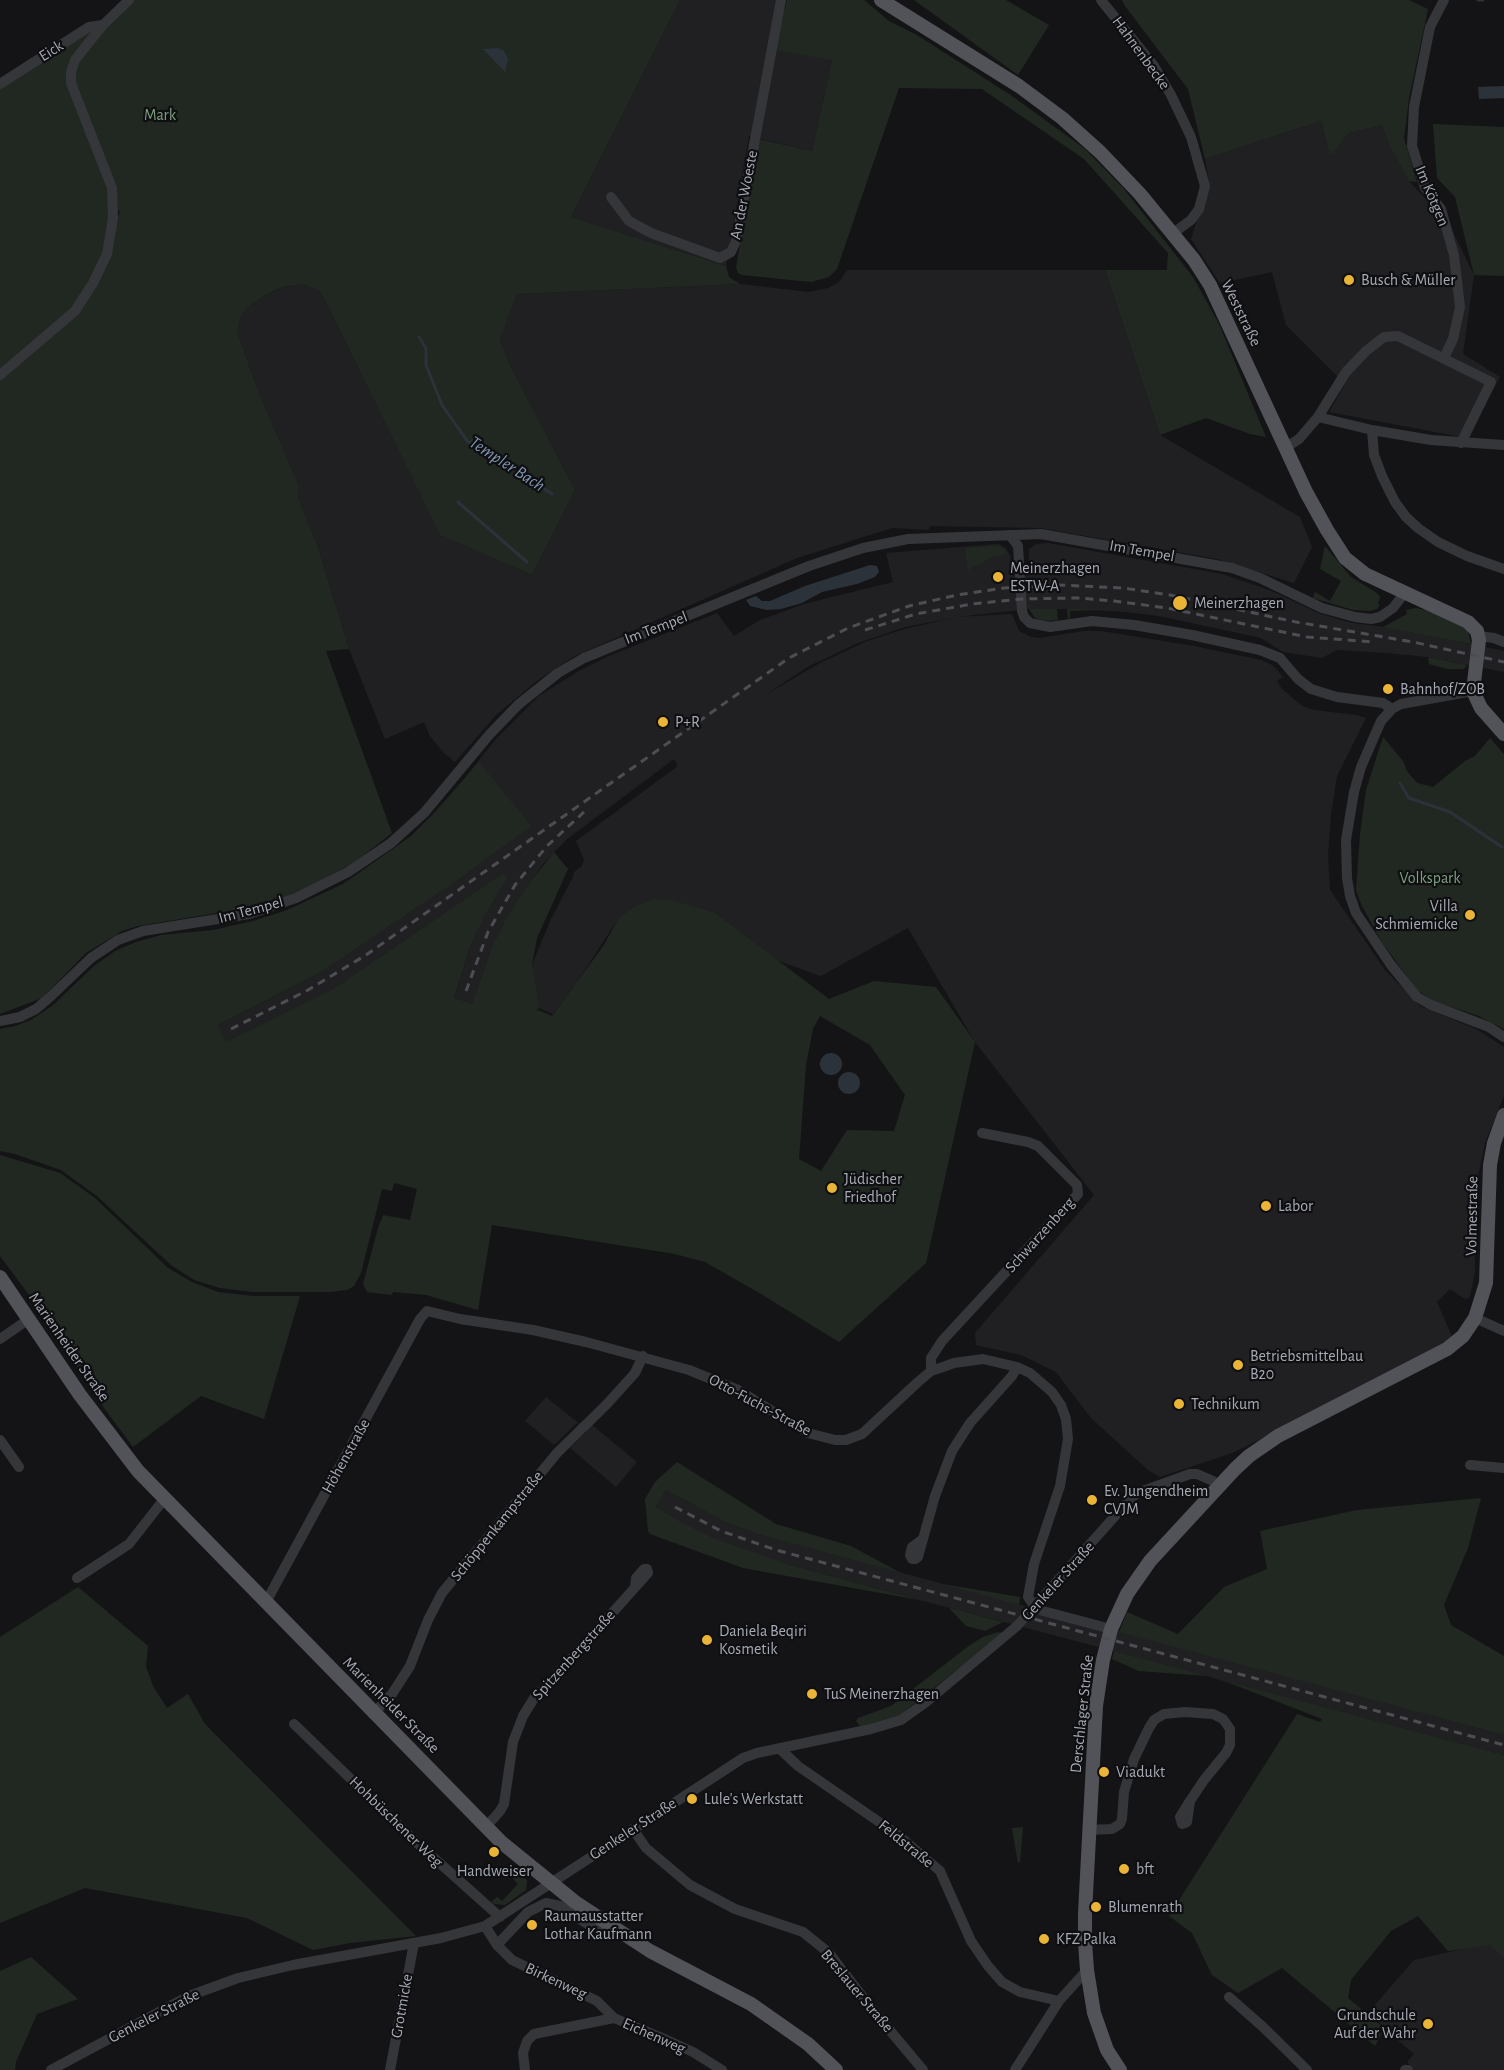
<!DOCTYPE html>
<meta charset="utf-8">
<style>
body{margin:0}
canvas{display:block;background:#141416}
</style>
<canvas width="1504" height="2070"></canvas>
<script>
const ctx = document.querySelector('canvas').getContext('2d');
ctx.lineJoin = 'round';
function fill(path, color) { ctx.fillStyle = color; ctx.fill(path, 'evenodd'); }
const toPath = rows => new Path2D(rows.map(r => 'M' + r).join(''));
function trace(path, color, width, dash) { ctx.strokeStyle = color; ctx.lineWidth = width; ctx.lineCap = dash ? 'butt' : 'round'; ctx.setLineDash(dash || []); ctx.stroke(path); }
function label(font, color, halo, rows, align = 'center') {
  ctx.font = font + ' "Alegreya Sans",sans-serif'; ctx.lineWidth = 4.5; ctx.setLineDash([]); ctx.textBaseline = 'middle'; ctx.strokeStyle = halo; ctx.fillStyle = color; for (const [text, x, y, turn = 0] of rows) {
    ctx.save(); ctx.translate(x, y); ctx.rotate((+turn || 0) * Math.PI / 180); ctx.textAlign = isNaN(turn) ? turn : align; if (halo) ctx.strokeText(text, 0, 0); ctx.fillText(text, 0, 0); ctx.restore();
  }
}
const built = toPath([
 [680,0,777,0,832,60,812,151,749,136,726,266,571,217],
 [1321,121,1330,156,1349,133,1382,125,1389,145,1409,181,1449,224,1474,275,1463,354,1500,377,1467,438,1329,412,1345,384,1286,325,1272,272,1220,283,1191,239,1209,183,1205,159],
 [847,270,1105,270,1160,435,1300,517,1312,547,1294,583,1217,559,1040,528,930,526,929,530,892,528,797,558,575,656,538,680,496,715,455,762,444,753,430,736,424,722,385,739,349,649,318,547,298,497,299,486,258,391,237,331,241,316,248,307,264,296,284,287,303,284,318,290,324,298,440,535,532,575,575,490,511,367,500,340,517,294,740,284,809,292,828,288,839,282],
 [1048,543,1222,574,1272,591,1318,613,1352,623,1392,628,1504,651,1504,672,1428,657,1386,653,1337,650,1322,658,1283,652,1261,638,1159,616,1126,612,1078,609,1029,609,956,617,1012,614,1019,631,1031,637,1040,638,1084,631,1101,631,1194,646,1261,660,1272,665,1279,672,1283,677,1277,681,1282,689,1302,706,1314,710,1356,715,1366,718,1337,776,1331,814,1328,855,1330,890,1385,970,1420,1006,1476,1029,1504,1047,1504,1096,1485,1143,1478,1176,1474,1214,1475,1272,1471,1292,1469,1298,1465,1299,1450,1289,1437,1302,1453,1339,1235,1452,1160,1477,1148,1470,1091,1418,1056,1372,1021,1355,976,1345,975,1333,1094,1195,975,1042,908,928,821,976,776,960,715,913,618,919,577,982,553,1014,539,1008,532,965,551,919,573,877,574,872,582,866,584,860,576,841,678,766,674,759,566,840,543,864,505,920,492,947,472,1004,454,999,471,944,503,873,333,989,226,1043,218,1025,323,971,446,888,468,774,496,739,539,696,579,671,609,656,717,613,734,636,760,620,804,604,893,582,886,553,998,544,1006,548,1010,556,1013,576,1029,575,1029,549,1037,544],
 [952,618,901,630,865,642,820,663,762,697,809,666,858,643,905,627],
 [546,1397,587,1430,592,1425,637,1462,616,1487,570,1448,587,1431,577,1423,554,1445,525,1421],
 [666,1490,725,1522,761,1535,1504,1735,1504,1755,790,1565,750,1553,713,1538,681,1522,656,1507],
 [1494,1942,1504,1953,1504,2070,1414,2070,1407,2062,1414,2054,1384,2028,1369,2012,1414,1960]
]);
const green = toPath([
 [131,0,680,0,571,217,726,266,729,277,740,284,517,294,500,340,511,367,575,490,532,575,440,535,324,298,318,290,303,284,283,287,264,296,248,307,241,316,237,331,258,391,299,486,298,497,318,547,349,649,326,651,392,833,356,861,310,887,287,896,235,910,138,926,122,931,86,953,42,998,0,1014,0,380,77,313,108,255,120,210,111,216,105,251,73,309,0,371,0,85,85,32],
 [787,0,864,0,889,21,917,35,1012,96,1085,149,1124,189,1193,277,1219,324,1266,437,1250,434,1206,418,1160,435,1105,270,1167,270,1168,253,1084,159,982,89,899,88,837,269,829,277,811,282,742,275,738,273,736,267,759,139,812,151,832,60,775,50],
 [914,0,1006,0,1049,25,1018,75],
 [1122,0,1409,0,1428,9,1409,98,1404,138,1417,182,1409,181,1389,145,1382,125,1349,133,1330,156,1321,121,1205,159,1188,89,1125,6],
 [1433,124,1504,127,1504,276,1474,275,1455,197,1437,178],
 [1000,546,1008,554,992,557,968,570,965,550,968,548],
 [1325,546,1351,577,1377,593,1380,597,1378,604,1380,605,1377,609,1370,611,1353,610,1313,598,1315,592,1330,601,1341,581,1320,569],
 [1416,608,1430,611,1460,624,1468,631,1471,644,1383,627,1407,614,1406,610],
 [1029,609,1078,609,1103,610,1070,611,1070,618,1068,619,1067,609,1057,609,1058,620,1049,621,1038,619,1034,617],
 [1428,657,1467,665,1464,669,1447,669,1429,664],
 [1383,737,1403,761,1407,771,1417,783,1433,787,1465,761,1475,756,1490,738,1504,754,1504,1029,1479,1016,1433,1001,1417,990,1381,941,1361,904,1356,890,1360,834,1366,790],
 [479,762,531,826,446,888,323,971,218,1025,226,1042,333,989,503,873,507,878,487,911,471,944,454,998,472,1004,492,947,505,920,525,889,554,852,568,869,537,938,532,965,539,1004,539,1008,535,1012,538,1010,552,1016,604,945,618,919,634,907,655,899,675,901,715,913,829,999,874,981,936,987,975,1042,926,1263,839,1342,761,1294,705,1262,675,1254,492,1225,478,1310,426,1295,393,1292,392,1295,367,1292,363,1284,378,1228,383,1215,410,1220,417,1189,394,1183,392,1191,382,1189,361,1273,354,1286,347,1290,330,1292,253,1292,220,1288,194,1280,171,1265,98,1197,61,1170,15,1154,0,1151,0,1029,15,1026,31,1020,52,1006,94,966,115,951,136,942,161,935,213,930,253,921,287,910,343,884,411,836,435,812],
 [820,1016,870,1045,905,1095,894,1131,847,1130,821,1171,799,1159,806,1065,813,1029],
 [0,1155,60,1173,95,1198,168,1268,192,1282,218,1292,253,1296,300,1296,264,1419,201,1396,133,1447,104,1408,44,1315,0,1256],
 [677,1462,776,1524,851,1546,901,1573,937,1583,1020,1597,1019,1605,761,1535,725,1522,666,1490,656,1507,681,1522,713,1538,790,1565,1003,1622,985,1631,966,1626,949,1608,919,1600,743,1568,650,1534,648,1531,645,1499,655,1482],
 [1481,1498,1468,1548,1444,1605,1451,1625,1504,1656,1504,1735,1119,1632,1127,1612,1178,1634,1224,1587,1267,1569,1260,1531,1357,1510],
 [78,1587,148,1646,146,1667,154,1688,167,1708,188,1694,205,1724,416,1936,350,1943,313,1950,247,1918,85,1888,0,1923,0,1637],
 [998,1632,1003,1633,899,1716,861,1727,856,1721,858,1718,891,1706,970,1645,983,1637],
 [1114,1651,1504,1755,1504,1958,1490,1945,1448,1951,1418,1916,1391,1931,1351,1980,1348,1998,1384,2028,1375,2046,1282,1968,1238,1993,1212,1975,1192,1933,1169,1916,1297,1714,1320,1722,1322,1719,1227,1682,1207,1676,1139,1671,1112,1659],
 [1023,1827,1020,1862,1018,1863,1012,1828],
 [514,1868,527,1880,526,1890,505,1905,494,1904,491,1902,497,1897,502,1901,518,1884,513,1879],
 [31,1957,78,1999,37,2014,16,2062,15,2070,0,2070,0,1971]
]);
const water = toPath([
 [498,48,504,51,508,59,505,72,483,49],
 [1504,86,1504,98,1479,99,1478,87],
 [870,565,877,566,879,572,875,577,857,584,822,592,802,603,781,609,767,610,750,606,746,600,756,596,762,601,770,601,805,586],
 '820 1064a11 11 0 1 1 22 0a11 11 0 1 1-22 0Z',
 '838 1083a11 11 0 1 1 22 0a11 11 0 1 1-22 0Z'
]);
const stream = toPath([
 [1478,0,1483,0],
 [419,337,426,348,426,365,442,405,468,442,477,442,552,494],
 [458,502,527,562],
 [1400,783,1409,798,1450,812,1502,847]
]);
const minor = toPath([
 [1101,0,1154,66,1171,95,1191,137,1205,186,1199,209,1191,220,1172,234],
 [0,84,89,27,103,25],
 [611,197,629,221,651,233,720,258,731,252,736,241,781,0],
 [1444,358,1453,339,1460,307,1454,255,1441,209,1425,188,1412,146,1414,107,1430,27,1444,0],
 [0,375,75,311,93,283,107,254,113,218,112,188,71,83,71,72,75,60,82,51,103,25,129,0],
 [1318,417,1372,430,1431,440,1504,445],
 [1372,430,1374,455,1382,476,1395,502,1406,517,1418,528,1438,542,1467,556,1504,569],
 [1285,448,1299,439,1318,417,1346,372,1366,351,1384,337,1398,336,1491,382,1461,443],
 [1010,535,1018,546,1022,611,1024,617,1030,623,1050,627,1092,621,1134,625,1192,635,1260,650,1280,658,1298,679,1311,689,1337,697,1383,703,1392,709],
 [1479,636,1494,638,1504,642],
 [1473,691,1401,704,1392,709,1381,721,1361,767,1354,792,1346,840,1347,878,1350,896,1356,913,1391,965,1417,997,1431,1005,1489,1027,1504,1037],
 [0,1021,20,1017,36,1009,49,998,91,958,118,940,143,931,249,914,296,898,348,872,391,843,424,813,489,735,519,704,558,673,584,658,809,566,863,548,908,539,1041,534,1232,568,1260,578,1322,608,1355,617,1371,619,1380,617,1393,608,1404,594],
 [1475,1318,1504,1331],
 [0,1339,29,1319],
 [931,1371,931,1358,942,1341,1078,1194,1077,1185,1038,1146,1028,1142,982,1133],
 [0,1440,19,1467],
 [1470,1465,1504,1468],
 [923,1539,912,1547,910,1555,912,1559,915,1559,918,1557,923,1539,935,1496,952,1451,970,1423,1012,1376,1017,1367],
 [77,1578,129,1544,165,1498],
 [266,1602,420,1319,427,1311,460,1319,533,1330,586,1342,689,1370,738,1390,808,1433,835,1440,846,1440,862,1434,918,1382,931,1371,943,1367,954,1363,983,1359,1017,1367,1030,1373,1052,1392,1061,1405,1066,1419,1068,1439,1060,1486,1034,1564,1028,1597,1035,1607,1043,1611,1111,1629],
 [374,1713,392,1694,410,1666,428,1620,442,1593,557,1453,607,1404,635,1373,643,1356],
 [294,1724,416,1842,500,1917],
 [779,1748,798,1766,898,1835,940,1871,971,1941,988,1966,1002,1982,1020,1992,1059,2001],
 [486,1827,500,1811,504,1804,513,1742,523,1716,536,1695,544,1689,648,1573,647,1569,644,1569,636,1578,635,1587],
 [633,1829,646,1848,690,1885,735,1909,803,1932,829,1953,872,2009,923,2070],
 [1089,1830,1112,1829,1120,1824,1122,1819,1124,1792,1134,1759,1149,1728,1154,1720,1164,1714,1185,1712,1213,1714,1223,1719,1230,1729,1230,1745,1226,1753,1204,1780,1190,1801,1180,1817,1182,1824,1187,1822,1190,1801],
 [485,1926,497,1945,512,1960,597,2001,614,2018],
 [497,1945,528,1912,546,1903,560,1906,603,1934,613,1927],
 [1229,1997,1263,2027,1307,2070],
 [51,2070,189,1996,238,1978,293,1965,441,1938,485,1926,743,1758,757,1753,871,1729,901,1720,925,1703,1017,1626,1132,1497,1140,1492,1190,1474,1197,1474,1213,1481,1219,1486],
 [390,2070,414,1943],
 [525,2070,523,2053,527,2041,534,2034,614,2018,660,2037,693,2052,722,2070],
 [1015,2070,1059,2001,1087,1970],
 [1405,2070,1408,2070]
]);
const major = toPath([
 [881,0,1019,86,1062,118,1100,152,1140,194,1194,260,1210,285,1306,492,1327,530,1345,558,1365,574,1468,622,1477,631,1479,640,1473,691,1481,708,1504,734],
 [0,1277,80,1395,138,1471,501,1842,575,1902,650,1951,751,2004,808,2044,836,2070],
 [1120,2070,1107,2050,1094,2013,1087,1970,1085,1942,1085,1913,1096,1706,1103,1660,1111,1629,1127,1594,1150,1561,1235,1469,1249,1456,1278,1436,1447,1349,1463,1336,1475,1318,1486,1283,1490,1165,1494,1143,1504,1115]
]);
const rail = toPath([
 [865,630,916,614,972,604,1021,599,1078,598,1114,601,1167,608,1307,637,1374,642],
 [466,991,488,932,515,885,547,846,584,812],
 [231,1029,308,990,366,955,789,658,848,628,909,606,957,595,1004,588,1058,585,1123,588,1170,595,1296,622,1413,642,1504,662],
 [675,1507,721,1531,776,1550,1504,1745]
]);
const markers = [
 [1349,280,6,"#eab537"],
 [998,577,6,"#eab537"],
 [1180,603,8,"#eab537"],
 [1388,689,6,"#eab537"],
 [663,722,6,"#eab537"],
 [1470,915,6,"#eab537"],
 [832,1188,6,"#eab537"],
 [1266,1206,6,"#eab537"],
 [1238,1365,6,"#eab537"],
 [1179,1404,6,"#eab537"],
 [1092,1500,6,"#eab537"],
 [707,1640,6,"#eab537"],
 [812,1694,6,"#eab537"],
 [1104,1772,6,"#eab537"],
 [692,1799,6,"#eab537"],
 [494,1852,6,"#eab537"],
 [1124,1869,6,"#eab537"],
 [1096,1907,6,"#eab537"],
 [532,1925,6,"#eab537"],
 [1044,1939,6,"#eab537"],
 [1428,2024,6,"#eab537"]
];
const streetNames = [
 ["Eick",51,51,-32],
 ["Hahnenbecke",1141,53,54],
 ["An der Woeste",744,195,-79],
 ["Im Kötgen",1432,196,67],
 ["Weststraße",1241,313,64],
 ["Im Tempel",1142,551,10],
 ["Im Tempel",656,628,-21],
 ["Im Tempel",251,910,-15],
 ["Volmestraße",1472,1216,-89],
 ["Schwarzenberg",1040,1235,-48],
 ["Marienheider Straße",69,1347,55],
 ["Otto-Fuchs-Straße",760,1405,28],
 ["Höhenstraße",346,1456,-61],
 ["Schöppenkampstraße",497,1526,-51],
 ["Genkeler Straße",1058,1581,-48],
 ["Spitzenbergstraße",574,1655,-48],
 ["Marienheider Straße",391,1705,45],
 ["Derschlager Straße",1082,1714,-84],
 ["Hohbüschener Weg",396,1822,44],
 ["Genkeler Straße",633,1829,-33],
 ["Feldstraße",906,1844,39],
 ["Birkenweg",556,1981,25],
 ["Breslauer Straße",857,1991,50],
 ["Grotmicke",402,2006,-80],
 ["Genkeler Straße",154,2016,-27],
 ["Eichenweg",654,2036,24]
];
const parkNames = [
 ["Mark",160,115],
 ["Volkspark",1430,878]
];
const poiNames = [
 ["Busch & Müller",1361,280],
 ["Meinerzhagen",1010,568],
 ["ESTW-A",1010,586],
 ["Meinerzhagen",1194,603],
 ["Bahnhof/ZOB",1400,689],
 ["P+R",675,722],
 ["Villa",1458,906,"right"],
 ["Schmiemicke",1458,924,"right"],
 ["Jüdischer",844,1179],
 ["Friedhof",844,1197],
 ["Labor",1278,1206],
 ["Betriebsmittelbau",1250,1356],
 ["B20",1250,1374],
 ["Technikum",1191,1404],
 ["Ev. Jungendheim",1104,1491],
 ["CVJM",1104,1509],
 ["Daniela Beqiri",719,1631],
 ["Kosmetik",719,1649],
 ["TuS Meinerzhagen",824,1694],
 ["Viadukt",1116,1772],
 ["Lule's Werkstatt",704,1799],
 ["bft",1136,1869],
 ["Handweiser",494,1871,"center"],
 ["Blumenrath",1108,1907],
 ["Raumausstatter",544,1916],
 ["Lothar Kaufmann",544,1934],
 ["KFZ Palka",1056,1939],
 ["Grundschule",1416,2015,"right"],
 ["Auf der Wahr",1416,2033,"right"]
];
const waterNames = [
 ["Templer Bach",507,464,33]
];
fill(built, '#202023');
fill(green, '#202821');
fill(water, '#2b3239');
trace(stream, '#2b3239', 3);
trace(minor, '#35363a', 10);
trace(major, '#515359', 14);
trace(rail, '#4c4e53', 3, [8, 6]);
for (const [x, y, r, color] of markers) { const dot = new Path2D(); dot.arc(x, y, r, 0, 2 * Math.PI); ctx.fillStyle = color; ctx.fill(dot); trace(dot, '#0f0f11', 2); }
label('16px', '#a6aab5', '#0f0f11', streetNames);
label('16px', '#7ea081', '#0f0f11', parkNames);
label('16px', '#a6aab5', '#0f0f11', poiNames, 'left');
label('italic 18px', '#7e96af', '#0f0f11', waterNames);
</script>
